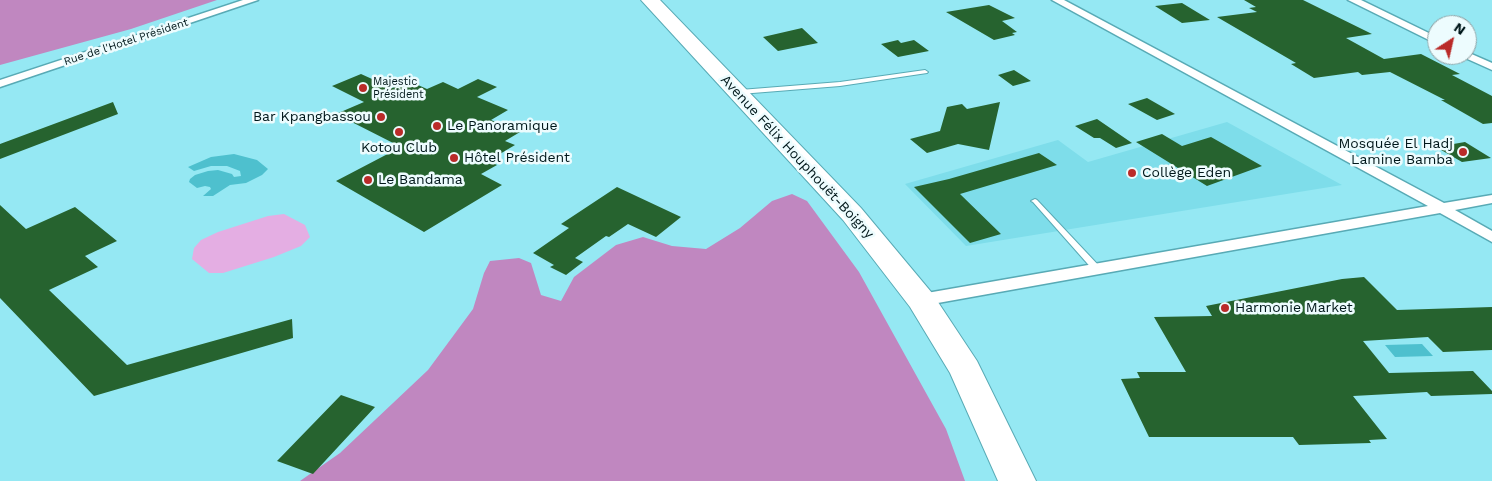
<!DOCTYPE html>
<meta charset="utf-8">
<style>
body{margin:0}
#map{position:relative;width:1492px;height:481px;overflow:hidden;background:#95e8f3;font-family:"Work Sans",sans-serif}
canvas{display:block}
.north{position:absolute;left:1427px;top:15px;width:50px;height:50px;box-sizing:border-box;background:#edfcfe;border:1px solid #8ea0a3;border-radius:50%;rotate:35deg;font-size:14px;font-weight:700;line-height:20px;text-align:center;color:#00171a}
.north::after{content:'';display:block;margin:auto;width:18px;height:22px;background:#ba2b29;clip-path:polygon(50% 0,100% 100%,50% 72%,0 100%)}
</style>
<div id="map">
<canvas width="1492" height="481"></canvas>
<div class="north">N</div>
</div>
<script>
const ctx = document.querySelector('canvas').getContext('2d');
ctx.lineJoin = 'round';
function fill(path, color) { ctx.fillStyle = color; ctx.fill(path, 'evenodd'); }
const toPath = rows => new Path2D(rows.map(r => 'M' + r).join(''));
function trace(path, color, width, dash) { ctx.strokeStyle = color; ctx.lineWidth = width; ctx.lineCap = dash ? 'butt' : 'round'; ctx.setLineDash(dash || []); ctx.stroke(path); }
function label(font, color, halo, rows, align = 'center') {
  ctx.font = font + ' "Work Sans",sans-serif'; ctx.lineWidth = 5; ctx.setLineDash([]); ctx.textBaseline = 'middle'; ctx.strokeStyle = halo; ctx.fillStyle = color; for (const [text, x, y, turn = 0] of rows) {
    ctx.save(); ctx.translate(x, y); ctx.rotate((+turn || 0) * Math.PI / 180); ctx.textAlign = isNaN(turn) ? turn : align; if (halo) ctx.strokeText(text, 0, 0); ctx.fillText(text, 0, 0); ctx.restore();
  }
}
const built = toPath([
 [1227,122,1342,185,966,246,905,184,1058,140,1088,162]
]);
const green = toPath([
 [284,214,305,225,310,237,301,246,274,257,223,273,209,273,192,259,194,248,201,240,218,232,268,216]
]);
const forest = toPath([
 [0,0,217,0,131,29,0,65],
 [792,194,807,201,859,272,946,429,965,481,300,481,340,453,428,370,473,309,484,273,490,261,519,258,531,263,541,295,561,301,574,277,616,245,643,237,672,246,706,249,740,228,772,201]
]);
const water = toPath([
 [234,154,257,160,268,169,262,175,246,183,230,185,213,196,203,196,211,189,210,187,205,186,197,188,189,182,190,179,195,175,208,171,218,170,232,174,234,177,241,176,240,171,227,166,211,166,194,171,188,167,211,157],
 [1422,344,1433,356,1395,357,1385,345]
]);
const building = toPath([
 [1244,0,1303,0,1372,34,1346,38,1384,59,1421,54,1460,74,1452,75,1492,96,1492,123,1483,124,1441,100,1445,100,1390,72,1362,75,1358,72,1314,78,1291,64,1296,63,1217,17,1257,12,1249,8,1256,7],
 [1182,3,1210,20,1182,23,1155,6],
 [989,5,1015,18,1002,21,1017,32,1012,33,1015,35,994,40,946,12],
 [802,28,818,43,778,51,763,37],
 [898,40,901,43,914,40,929,51,898,57,881,44],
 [1014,70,1031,81,1013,86,998,75],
 [361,74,392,88,409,81,427,89,443,82,458,89,478,79,497,87,477,97,508,110,491,120,520,132,505,141,515,145,488,161,497,165,481,174,502,185,424,232,336,181,401,147,336,114,364,102,332,86],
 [1147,98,1175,114,1157,120,1128,104],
 [113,102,118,114,0,159,0,144],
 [1000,102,989,150,958,144,927,153,910,139,940,131,947,107,962,104,967,109],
 [1097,119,1132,143,1116,148,1100,138,1094,138,1075,126],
 [1162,134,1182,146,1211,137,1262,166,1207,186,1136,142],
 [1465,142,1491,158,1462,162,1436,147],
 [1039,153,1057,165,960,194,1001,234,970,243,914,187,949,179],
 [617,187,681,217,656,237,628,224,609,237,606,236,575,258,583,262,566,275,550,267,554,265,533,253,569,228,561,224],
 [0,205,26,229,75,207,117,241,85,256,98,267,49,290,127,365,292,319,293,338,94,396,0,298],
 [1364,277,1397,310,1492,307,1492,350,1443,352,1428,337,1363,341,1389,373,1473,371,1492,391,1492,394,1431,396,1427,392,1353,396,1387,439,1369,440,1371,443,1299,445,1293,437,1149,437,1121,379,1140,378,1137,372,1186,372,1154,317,1212,316,1206,306,1342,279],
 [341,395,375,407,313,474,277,461]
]);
const lane = toPath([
 [925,70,928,72,927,73,840,86,740,94,737,92,740,90,840,82,925,70],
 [1035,199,1037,200,1100,267,1101,269,1100,271,1094,271,1033,202,1031,201,1035,199]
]);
const street = toPath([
 [243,0,258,0,0,87,0,80,243,0],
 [1052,0,1064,0,1444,203,1492,195,1492,203,1455,210,1492,231,1492,242,1440,213,921,306,915,304,913,300,915,296,921,294,1428,206,1052,0],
 [1348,0,1361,0,1437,37,1437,44,1348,0],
 [1467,52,1492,63,1492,70,1463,57,1462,55,1467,55,1467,52]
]);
const highway = toPath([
 [641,0,660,0,861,208,932,293,977,361,1036,481,998,481,950,373,910,307,843,220,641,0]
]);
const markers = [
 [363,88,5,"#ba2b29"],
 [381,117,5,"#ba2b29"],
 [437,126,5,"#ba2b29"],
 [399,132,5,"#ba2b29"],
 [1463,152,5,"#ba2b29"],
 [454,158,5,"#ba2b29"],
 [1132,173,5,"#ba2b29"],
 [368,180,5,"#ba2b29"],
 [1225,308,5,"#ba2b29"]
];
const farStreetnames = [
 ["Rue de l'Hotel Président",126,42,-18]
];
const farPoinames = [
 ["Majestic",373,82],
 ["Président",373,95]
];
const poiNames = [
 ["Bar Kpangbassou",371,117,"right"],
 ["Le Panoramique",447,126],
 ["Mosquée El Hadj",1453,144,"right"],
 ["Lamine Bamba",1453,160,"right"],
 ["Kotou Club",399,148,"center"],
 ["Hôtel Président",464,158],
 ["Collège Eden",1142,173],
 ["Le Bandama",378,180],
 ["Harmonie Market",1235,308]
];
const streetNames = [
 ["Avenue Félix Houphouët-Boigny",797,157,47]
];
fill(built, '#7eddea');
fill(green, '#e4aee3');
fill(forest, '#c087c0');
fill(water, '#4ec0ce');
fill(building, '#26632f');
trace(lane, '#58aab5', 2);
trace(street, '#58aab5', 3);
trace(highway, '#58aab5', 2);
fill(lane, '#fff');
fill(street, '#fff');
fill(highway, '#fff');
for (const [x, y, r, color] of markers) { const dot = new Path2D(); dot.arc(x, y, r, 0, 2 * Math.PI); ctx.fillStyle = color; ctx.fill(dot); trace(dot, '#edfcfe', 2); }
label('11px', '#00171a', '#edfcfe', farStreetnames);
label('11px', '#00171a', '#edfcfe', farPoinames, 'left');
label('14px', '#00171a', '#edfcfe', poiNames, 'left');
label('14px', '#00171a', '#edfcfe', streetNames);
</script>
